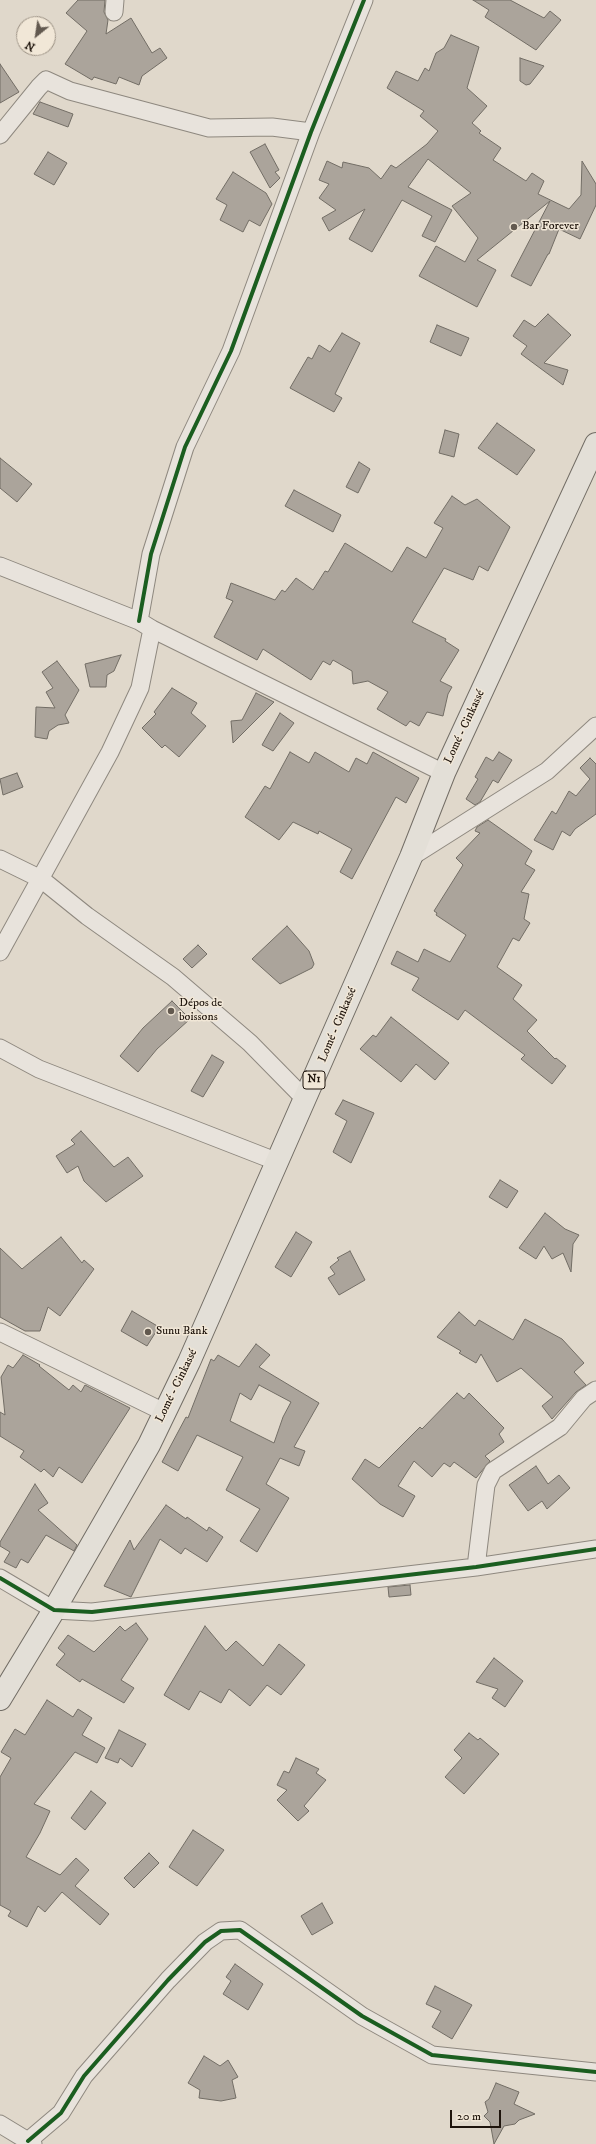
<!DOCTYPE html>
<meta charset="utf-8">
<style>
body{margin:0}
#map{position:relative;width:596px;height:2144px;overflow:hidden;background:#e0d8cb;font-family:"IM FELL DW Pica",serif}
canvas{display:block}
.north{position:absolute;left:16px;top:16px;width:40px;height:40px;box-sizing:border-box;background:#f1e7d7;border:1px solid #9d9386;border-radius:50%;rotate:210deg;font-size:11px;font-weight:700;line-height:16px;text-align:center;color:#1e140c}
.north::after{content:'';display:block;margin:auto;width:14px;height:18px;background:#62594f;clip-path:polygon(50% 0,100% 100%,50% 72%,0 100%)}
.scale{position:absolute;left:450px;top:2110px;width:51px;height:18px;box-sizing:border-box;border:2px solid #1e140c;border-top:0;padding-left:5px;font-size:12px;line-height:14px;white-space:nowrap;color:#1e140c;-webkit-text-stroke:3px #f1e7d7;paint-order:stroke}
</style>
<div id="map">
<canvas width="596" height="2144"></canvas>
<div class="north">N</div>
<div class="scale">20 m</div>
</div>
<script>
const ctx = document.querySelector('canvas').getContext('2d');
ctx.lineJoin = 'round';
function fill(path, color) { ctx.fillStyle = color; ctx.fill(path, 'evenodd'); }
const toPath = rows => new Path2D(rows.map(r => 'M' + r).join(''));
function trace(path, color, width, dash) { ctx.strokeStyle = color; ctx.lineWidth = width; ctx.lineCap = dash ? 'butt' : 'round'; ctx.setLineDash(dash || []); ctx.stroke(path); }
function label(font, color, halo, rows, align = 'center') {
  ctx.font = font + ' "IM FELL DW Pica",serif'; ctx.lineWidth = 3; ctx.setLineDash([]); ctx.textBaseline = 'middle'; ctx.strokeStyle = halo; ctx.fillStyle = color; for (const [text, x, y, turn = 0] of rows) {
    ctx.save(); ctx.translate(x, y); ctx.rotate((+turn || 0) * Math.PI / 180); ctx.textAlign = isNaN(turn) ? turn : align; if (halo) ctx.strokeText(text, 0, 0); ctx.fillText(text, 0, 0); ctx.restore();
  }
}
const building = toPath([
 [78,0,105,0,104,12,108,20,106,34,131,18,152,53,160,48,167,58,142,76,139,85,119,77,116,84,94,77,92,80,65,64,87,31,66,13,78,0],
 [473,0,510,0,544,18,550,11,561,20,536,50,485,17,489,10,473,0],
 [451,35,479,47,467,88,487,106,472,123,481,131,479,133,501,148,493,160,526,181,532,173,544,181,538,194,569,209,581,195,582,161,596,184,596,205,580,239,559,229,549,254,548,254,531,286,511,276,550,201,477,260,496,270,477,307,419,276,436,246,465,262,478,238,452,206,471,193,428,159,408,187,452,210,435,242,422,236,432,216,402,200,372,252,349,239,365,209,329,231,322,218,336,210,319,198,329,184,319,180,327,161,342,168,343,162,369,168,381,179,391,165,396,168,427,144,438,131,420,116,424,111,387,88,396,71,418,81,425,68,429,71,436,53,444,48,451,35],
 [520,58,544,66,530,84,526,85,520,81,520,58],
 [0,64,19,92,0,103,0,64],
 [40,102,73,114,68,127,33,114,40,102],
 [265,144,279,170,275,172,280,178,270,188,250,152,265,144],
 [48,152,67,163,54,185,34,174,48,152],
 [233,172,266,193,272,204,260,226,249,220,243,232,220,220,227,205,216,199,233,172],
 [548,314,571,335,544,363,568,370,563,385,521,354,527,346,513,336,524,320,535,327,548,314],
 [437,325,469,338,461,356,430,342,437,325],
 [342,333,360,343,335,394,342,398,334,412,290,388,308,357,312,359,319,345,330,352,342,333],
 [497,423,535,450,517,475,478,448,497,423],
 [445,430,459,434,454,457,439,453,445,430],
 [0,458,32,484,17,502,0,488,0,458],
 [359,462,370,469,358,493,346,487,359,462],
 [294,490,341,515,333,532,285,506,294,490],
 [452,496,465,505,477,499,510,527,488,571,479,566,473,580,444,568,412,622,446,639,445,641,459,650,440,681,452,687,448,694,443,716,427,712,419,726,410,721,406,726,377,709,388,692,368,681,353,684,352,671,333,660,330,665,323,661,311,680,263,649,257,660,214,637,233,601,226,598,231,583,275,600,282,590,285,592,296,578,313,590,325,571,328,572,345,543,392,572,407,547,426,558,443,528,434,523,452,496],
 [121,655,114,671,107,675,106,687,90,687,85,664,121,655],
 [57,661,79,690,65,715,69,723,58,725,49,731,47,739,35,737,36,707,55,708,46,692,53,688,42,672,57,661],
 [172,688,197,703,191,713,206,726,179,757,165,745,162,748,142,728,156,714,154,712,172,688],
 [256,693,274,702,233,743,231,721,242,720,256,693],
 [280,713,294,723,273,751,262,745,280,713],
 [290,752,309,763,315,752,349,772,356,758,367,764,373,752,419,778,406,803,396,797,352,879,340,872,352,849,319,831,318,834,293,822,279,840,245,817,265,786,270,789,290,752],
 [499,752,512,760,498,783,493,780,480,802,475,805,466,799,478,779,475,777,486,757,493,761,499,752],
 [590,758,596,764,596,814,575,829,570,836,562,831,553,850,534,840,552,811,556,814,569,791,576,796,590,779,580,768,590,758],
 [17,773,23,787,3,795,0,779,17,773],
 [488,820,532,851,525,864,535,870,521,892,529,894,524,919,530,923,519,941,513,938,497,967,522,985,513,999,537,1020,527,1031,555,1059,556,1058,566,1066,552,1084,521,1059,525,1055,465,1010,458,1020,412,990,419,978,391,964,397,951,418,962,424,949,450,962,466,935,436,915,437,913,434,911,463,865,456,858,480,833,475,831,477,827,488,820],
 [287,926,309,951,314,964,312,968,280,984,252,959,287,926],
 [198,945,207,954,192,968,183,959,198,945],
 [172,1001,190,1019,157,1049,138,1072,120,1056,143,1028,172,1001],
 [391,1017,449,1063,435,1080,416,1064,401,1082,360,1049,373,1035,376,1037,391,1017],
 [212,1055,224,1062,203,1097,191,1091,212,1055],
 [343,1100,374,1113,351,1163,333,1152,347,1121,335,1114,343,1100],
 [81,1131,114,1167,128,1157,143,1176,106,1202,84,1181,78,1166,67,1173,56,1156,75,1144,71,1140,81,1131],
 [500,1180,518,1191,507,1208,489,1197,500,1180],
 [545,1213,565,1229,579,1235,573,1244,571,1272,563,1253,552,1259,544,1246,536,1259,519,1248,545,1213],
 [296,1232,312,1242,291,1277,275,1267,296,1232],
 [61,1237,82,1263,84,1260,94,1269,60,1316,48,1307,40,1331,25,1331,0,1317,0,1248,22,1269,61,1237],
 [350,1251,365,1280,339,1295,328,1278,335,1274,330,1267,339,1260,337,1258,350,1251],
 [132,1311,159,1327,147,1346,121,1331,132,1311],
 [459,1312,475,1326,479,1320,513,1340,525,1319,562,1339,584,1363,574,1372,586,1385,576,1392,552,1419,542,1406,553,1397,521,1368,497,1382,481,1354,476,1363,459,1353,461,1351,437,1337,459,1312],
 [256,1344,270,1355,259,1367,319,1403,294,1447,305,1451,299,1466,280,1458,266,1484,289,1498,257,1552,240,1541,260,1509,226,1490,243,1457,197,1435,178,1471,162,1462,186,1417,188,1418,211,1359,214,1361,218,1355,239,1367,256,1344],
 [259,1385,291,1402,283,1417,274,1443,230,1421,240,1393,251,1400,259,1385],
 [23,1355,40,1365,39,1366,69,1390,73,1385,81,1392,85,1385,130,1408,82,1483,59,1467,53,1477,44,1469,41,1472,20,1457,24,1451,0,1436,0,1412,5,1415,1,1377,8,1365,13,1368,23,1355],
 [457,1393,464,1399,469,1393,504,1428,499,1434,504,1442,485,1456,490,1461,476,1478,454,1462,450,1467,444,1463,432,1477,414,1461,398,1486,415,1496,403,1517,380,1504,352,1479,365,1459,379,1468,420,1427,422,1429,457,1393],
 [536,1466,548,1484,559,1475,570,1488,547,1509,542,1501,528,1511,509,1485,536,1466],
 [35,1484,48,1503,38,1510,77,1545,74,1551,46,1535,28,1563,21,1559,16,1568,4,1562,10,1552,0,1546,0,1542,35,1484],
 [166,1505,186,1519,187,1517,207,1531,209,1527,223,1537,207,1562,185,1548,181,1554,160,1539,131,1597,104,1586,130,1540,134,1550,166,1505],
 [410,1585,411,1595,389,1597,388,1587,410,1585],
 [136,1623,148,1639,121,1680,134,1688,124,1703,82,1679,80,1682,56,1665,65,1654,58,1648,68,1635,94,1652,120,1626,125,1631,136,1623],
 [205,1626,226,1651,236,1641,263,1666,279,1644,305,1665,281,1695,267,1685,250,1706,229,1689,221,1703,200,1691,189,1710,164,1695,205,1626],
 [494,1658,523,1681,505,1707,492,1698,498,1689,476,1682,494,1658],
 [47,1700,73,1717,78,1709,92,1718,82,1735,105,1748,97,1763,75,1752,34,1804,50,1811,40,1833,26,1857,60,1875,76,1858,89,1870,75,1886,109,1914,100,1925,62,1892,45,1912,38,1906,27,1927,8,1916,11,1911,0,1905,0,1777,11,1758,1,1752,15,1729,25,1735,47,1700],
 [119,1730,146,1744,132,1767,120,1758,118,1763,105,1758,119,1730],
 [469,1733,478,1740,480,1738,499,1754,464,1794,445,1777,462,1758,454,1750,469,1733],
 [296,1758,319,1769,316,1773,326,1780,304,1806,309,1811,298,1821,277,1800,287,1790,277,1785,284,1771,289,1773,296,1758],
 [91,1791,106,1803,85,1830,71,1818,91,1791],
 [193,1830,224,1850,197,1886,169,1867,193,1830],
 [149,1853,159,1863,134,1888,124,1878,149,1853],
 [322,1903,333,1923,312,1935,301,1916,322,1903],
 [235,1964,263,1984,248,2010,223,1994,231,1981,226,1977,235,1964],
 [435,1986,472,2005,452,2039,432,2027,441,2011,426,2004,435,1986],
 [204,2056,220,2066,228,2060,238,2077,232,2080,236,2098,221,2101,199,2098,200,2090,188,2083,204,2056],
 [496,2083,519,2092,514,2104,535,2114,519,2120,515,2124,504,2126,494,2144,490,2122,484,2116,488,2112,485,2102,489,2099,496,2083]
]);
const minor = toPath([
 [114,12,115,0],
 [0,135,39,87,46,80,70,91,209,128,272,127,311,132],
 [0,566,139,621,152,629,444,773],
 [139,621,151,554,185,447,231,351,311,132,364,0],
 [411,857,547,771,596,726],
 [0,859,41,879,87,916,173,977,250,1043,306,1100],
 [0,952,110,752,140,688,152,629],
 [0,1048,39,1069,278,1162],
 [0,1332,164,1412],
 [476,1567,486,1485,493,1471,560,1427,584,1398,596,1390],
 [0,1578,54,1610,92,1612,476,1567,596,1549],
 [0,2124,33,2144],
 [28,2141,61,2113,84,2076,168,1980,205,1942,221,1931,240,1930,362,2016,432,2055,596,2072]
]);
const trunk = toPath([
 [0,1699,54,1610,149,1445,189,1362,411,857,444,773,596,444]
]);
const cycleway = toPath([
 [139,621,151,554,185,447,231,351,311,132,364,0],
 [0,1578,54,1610,92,1612,476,1567,596,1549],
 [28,2141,61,2113,84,2076,168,1980,205,1942,221,1931,240,1930,362,2016,432,2055,596,2072]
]);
const markers = [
 [514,227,4,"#62594f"],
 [171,1011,4,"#62594f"],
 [148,1332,4,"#62594f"]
];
const shields = [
 [314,1080,22]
];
const shieldNames = [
 ["N1",314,1080]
];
const poiNames = [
 ["Bar Forever",522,227],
 ["Dépos de",179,1004],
 ["boissons",179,1018],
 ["Sunu Bank",156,1332]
];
const streetNames = [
 ["Lomé - Cinkassé",465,727,-65],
 ["Lomé - Cinkassé",338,1025,-67],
 ["Lomé - Cinkassé",177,1386,-64]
];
fill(building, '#aba49b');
trace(building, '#726d65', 1);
trace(minor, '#8e887f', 19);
trace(trunk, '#726d65', 24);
trace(minor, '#e8e3dc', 17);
trace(trunk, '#e3dfd7', 22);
trace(cycleway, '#1b5e20', 4);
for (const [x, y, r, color] of markers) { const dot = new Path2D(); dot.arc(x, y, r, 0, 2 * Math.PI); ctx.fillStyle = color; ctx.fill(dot); trace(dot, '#f1e7d7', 1.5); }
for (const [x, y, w] of shields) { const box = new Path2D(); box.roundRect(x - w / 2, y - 9, w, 18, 3); ctx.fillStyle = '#f1e7d7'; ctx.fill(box); trace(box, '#1e140c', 1); }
label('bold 11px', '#1e140c', null, shieldNames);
label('12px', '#1e140c', '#f1e7d7', poiNames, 'left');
label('12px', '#1e140c', '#f1e7d7', streetNames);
</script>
